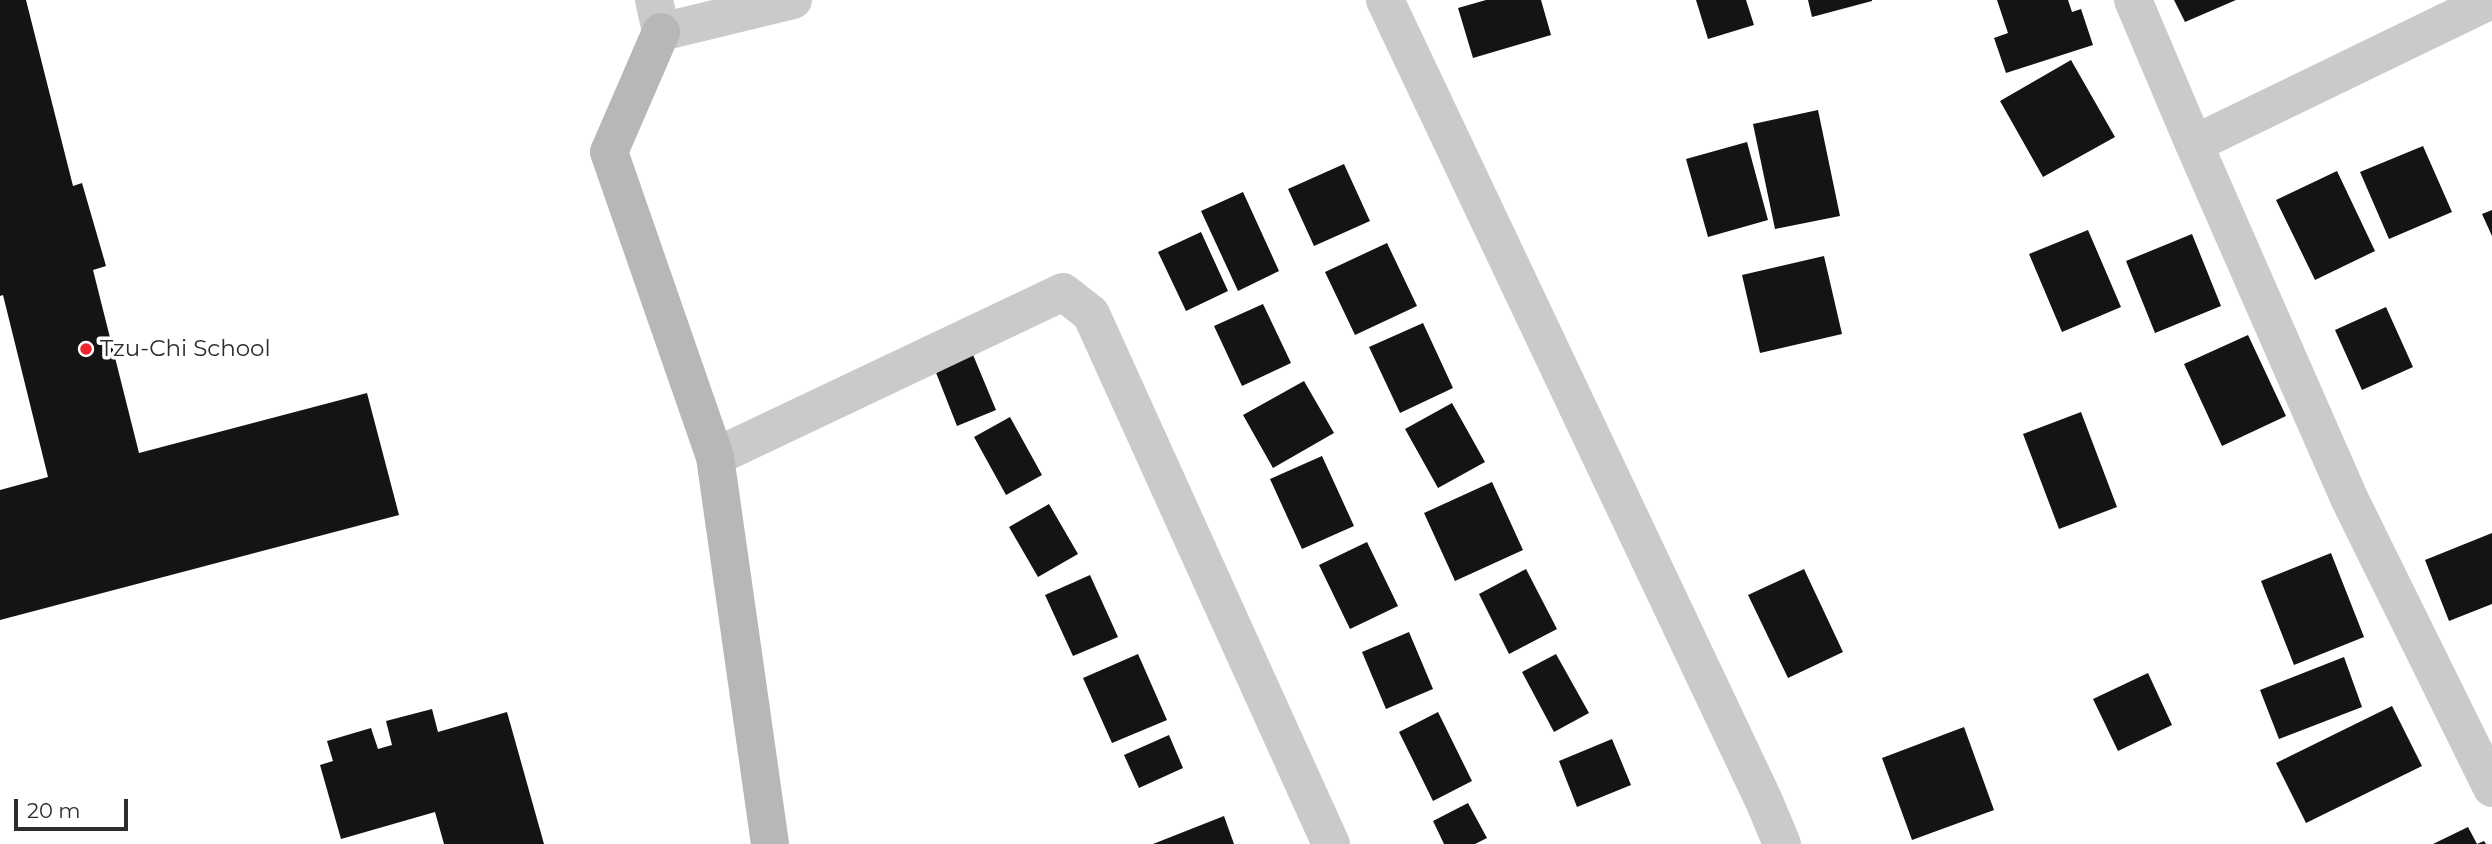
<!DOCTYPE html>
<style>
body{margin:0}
#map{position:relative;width:2492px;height:844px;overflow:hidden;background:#fff;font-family:Montserrat,sans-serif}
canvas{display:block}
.scale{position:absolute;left:14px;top:799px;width:114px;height:32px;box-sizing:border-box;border:4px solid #2d2d2d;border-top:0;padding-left:9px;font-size:21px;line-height:24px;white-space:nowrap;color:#2d2d2d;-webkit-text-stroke:5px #fff;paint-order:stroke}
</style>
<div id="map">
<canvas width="2492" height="844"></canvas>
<div class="scale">20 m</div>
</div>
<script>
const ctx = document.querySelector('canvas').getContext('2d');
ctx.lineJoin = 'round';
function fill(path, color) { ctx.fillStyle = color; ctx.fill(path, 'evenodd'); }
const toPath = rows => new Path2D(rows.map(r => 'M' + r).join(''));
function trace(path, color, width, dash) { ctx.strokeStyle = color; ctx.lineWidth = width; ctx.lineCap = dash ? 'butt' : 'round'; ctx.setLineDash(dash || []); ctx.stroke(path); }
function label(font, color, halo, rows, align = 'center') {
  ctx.font = font + ' Montserrat,sans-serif'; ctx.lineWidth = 7; ctx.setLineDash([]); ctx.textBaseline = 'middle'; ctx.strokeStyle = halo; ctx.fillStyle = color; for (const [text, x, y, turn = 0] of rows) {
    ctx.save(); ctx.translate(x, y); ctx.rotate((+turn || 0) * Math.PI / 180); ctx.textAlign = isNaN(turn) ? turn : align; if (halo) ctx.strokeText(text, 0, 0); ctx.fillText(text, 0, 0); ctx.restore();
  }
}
const building = toPath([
 [0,0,26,0,73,186,82,183,106,266,93,270,139,453,367,393,399,515,0,620,0,490,48,477,3,295,0,296],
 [1486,0,1541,0,1551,35,1473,58,1458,8],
 [1696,0,1746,0,1754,25,1708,39],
 [1808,0,1872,0,1872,1,1812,17],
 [1997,0,2068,0,2072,12,2081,9,2093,45,2006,73,1994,38,2008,33],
 [2174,0,2236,0,2185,22],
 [2071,60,2115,137,2043,177,2000,101],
 [1818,110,1840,216,1775,229,1753,124],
 [1747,142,1768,220,1708,237,1686,159],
 [2423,146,2452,212,2389,239,2360,172],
 [1344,164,1370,221,1314,246,1288,189],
 [2337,171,2375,251,2315,280,2276,200],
 [1243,192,1279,271,1238,291,1201,211],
 [2492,210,2492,236,2482,214],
 [2088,230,2121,307,2062,332,2029,254],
 [1201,232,1228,291,1186,311,1158,252],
 [2192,234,2221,306,2155,333,2126,261],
 [1387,243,1417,306,1355,335,1325,272],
 [1824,256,1842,334,1760,353,1742,275],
 [1263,304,1291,363,1242,386,1214,326],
 [2386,307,2413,367,2362,390,2335,330],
 [1423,323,1453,388,1400,413,1369,347],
 [2248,335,2286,416,2222,446,2184,364],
 [971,350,996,410,957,426,933,365],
 [1304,381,1334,433,1273,468,1243,415],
 [1452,403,1485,462,1438,488,1405,429],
 [2081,412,2117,507,2059,529,2023,434],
 [1010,417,1042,475,1006,495,974,437],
 [1322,456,1354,526,1302,549,1270,479],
 [1492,482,1523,550,1455,581,1424,513],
 [1049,504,1078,554,1038,577,1009,527],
 [2492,533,2492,604,2449,621,2425,560],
 [1367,542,1398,606,1350,629,1319,565],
 [2331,553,2364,637,2294,665,2261,581],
 [1526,569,1557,629,1509,654,1479,594],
 [1804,569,1843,652,1788,678,1748,595],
 [1090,575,1118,637,1073,656,1045,595],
 [1409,632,1433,689,1386,709,1362,652],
 [1138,654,1167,720,1112,743,1083,678],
 [1556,654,1589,713,1554,732,1522,672],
 [2344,657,2362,707,2279,739,2260,690],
 [2148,673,2172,725,2118,751,2093,699],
 [2392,706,2422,766,2306,823,2276,763],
 [432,709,438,732,507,712,544,844,444,844,435,812,341,839,320,765,333,761,327,741,371,728,378,749,392,745,386,721],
 [1438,712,1472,781,1433,801,1399,732],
 [1964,727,1994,810,1912,840,1882,758],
 [1169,735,1183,768,1139,788,1124,755],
 [1612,739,1631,785,1577,807,1559,761],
 [1468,803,1487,838,1475,844,1444,844,1433,821],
 [1224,816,1234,844,1153,844],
 [2468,827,2477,844,2484,841,2486,844,2433,844]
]);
const street = toPath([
 [654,0,661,32,793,0],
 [1385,0,1764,801,1782,844],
 [2133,0,2194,144,2350,500,2492,788],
 [2194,144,2491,0],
 [715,457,1063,292,1091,314,1331,844]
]);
const secondary = toPath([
 [661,32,609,152,715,457,770,844]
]);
const markers = [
 [86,349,7,"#ee252b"]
];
const poiNames = [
 ["Tzu-Chi School",100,349]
];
fill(building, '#141414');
trace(street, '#cacaca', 38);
trace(secondary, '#b7b7b7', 38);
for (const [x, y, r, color] of markers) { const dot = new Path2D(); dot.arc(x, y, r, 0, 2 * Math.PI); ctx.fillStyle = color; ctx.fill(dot); trace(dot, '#fff', 2.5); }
label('23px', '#2d2d2d', '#fff', poiNames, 'left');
</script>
